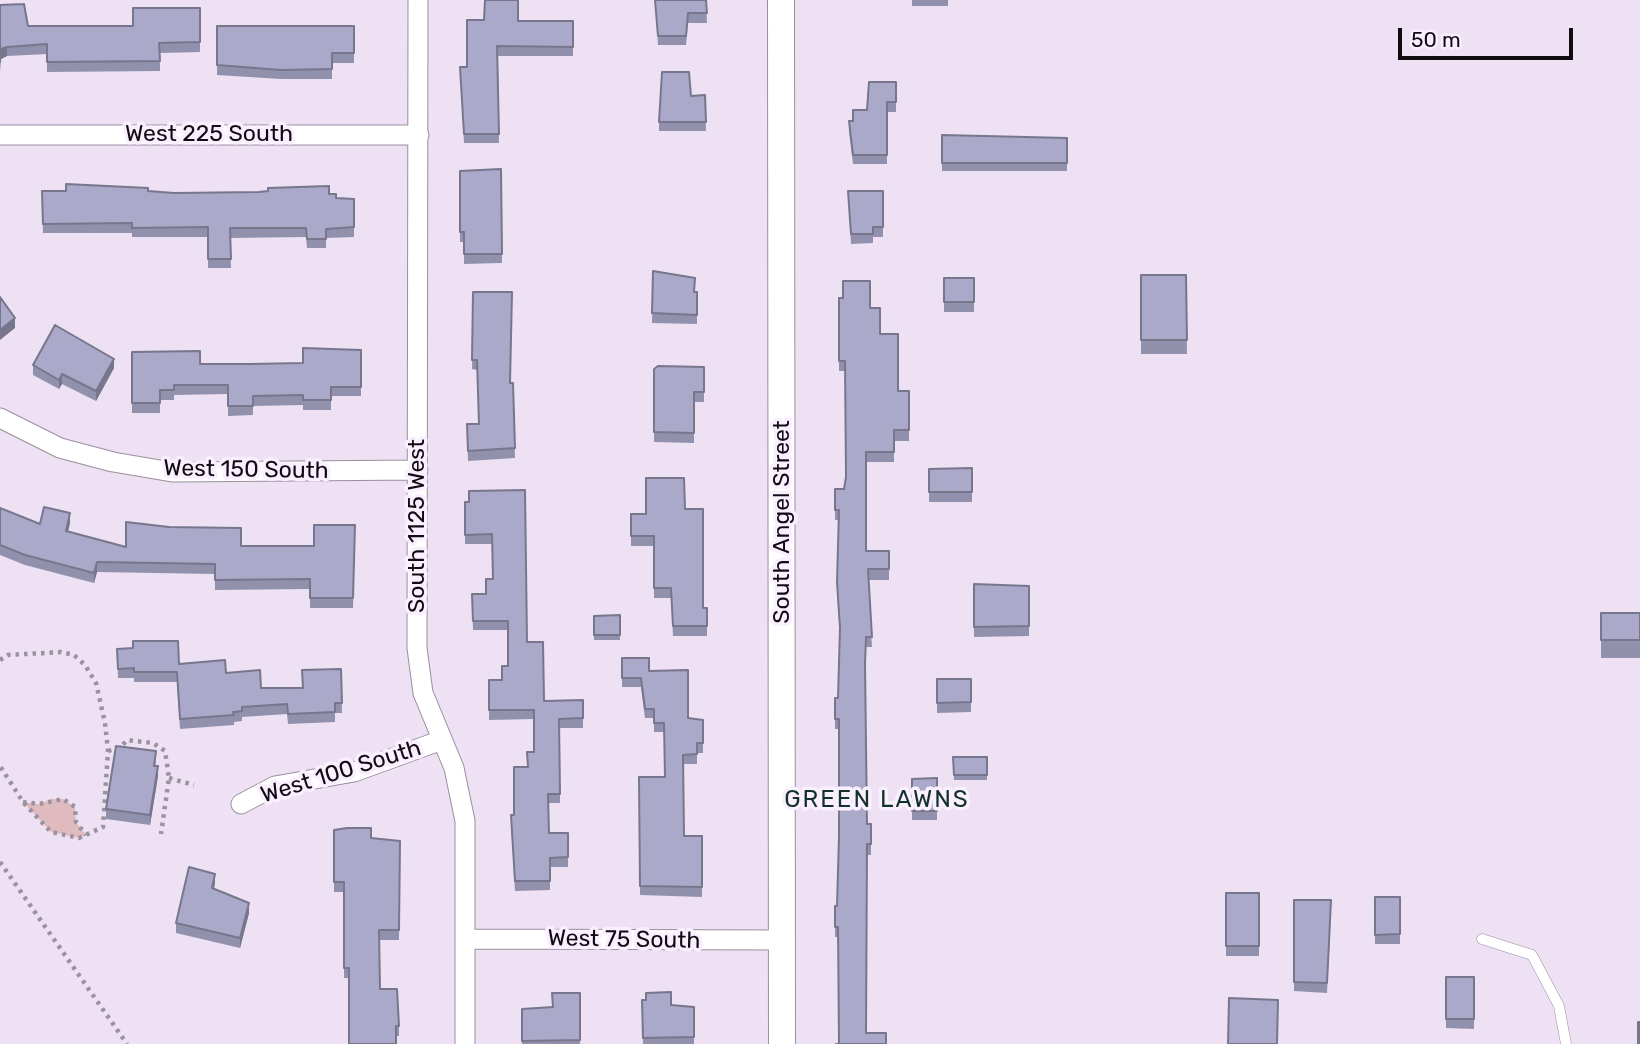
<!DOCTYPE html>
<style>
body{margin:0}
#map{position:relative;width:1640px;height:1044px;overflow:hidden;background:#ede1f3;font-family:Rubik,sans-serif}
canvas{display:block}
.scale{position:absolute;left:1398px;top:28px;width:175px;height:32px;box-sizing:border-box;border:4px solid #0f0b11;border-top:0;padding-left:9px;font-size:21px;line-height:24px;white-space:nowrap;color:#0f0b11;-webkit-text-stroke:5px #f9effe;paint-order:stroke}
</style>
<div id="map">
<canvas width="1640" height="1044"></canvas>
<div class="scale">50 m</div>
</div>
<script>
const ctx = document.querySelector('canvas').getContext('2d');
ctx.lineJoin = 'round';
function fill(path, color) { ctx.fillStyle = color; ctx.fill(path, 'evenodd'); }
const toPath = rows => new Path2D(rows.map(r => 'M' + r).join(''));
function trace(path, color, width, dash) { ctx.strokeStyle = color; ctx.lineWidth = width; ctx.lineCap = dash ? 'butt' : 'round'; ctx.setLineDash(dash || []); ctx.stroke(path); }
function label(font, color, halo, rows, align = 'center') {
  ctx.font = font + ' Rubik,sans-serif'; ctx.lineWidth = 7; ctx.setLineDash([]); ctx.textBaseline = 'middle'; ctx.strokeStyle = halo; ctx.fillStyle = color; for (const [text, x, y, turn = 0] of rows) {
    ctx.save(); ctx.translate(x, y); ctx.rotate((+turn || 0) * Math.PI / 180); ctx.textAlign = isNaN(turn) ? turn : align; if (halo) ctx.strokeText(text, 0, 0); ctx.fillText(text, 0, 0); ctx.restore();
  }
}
const green = toPath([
 [52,799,63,799,75,807,76,822,86,835,79,838,51,832,23,802,39,804]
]);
const path = toPath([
 [0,660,8,655,61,652,74,655,85,665,96,683,105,723,108,751,103,827,79,838,51,832,23,802,0,766],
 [108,751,120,748,127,740,153,743,165,751,169,778,161,834],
 [169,778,194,785],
 [23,802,39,804,63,799,75,807,76,822,86,835],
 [0,862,127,1044]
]);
const lane = toPath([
 [1482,939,1532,955,1559,1006,1566,1044]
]);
const street = toPath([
 [418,0,417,648,423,693,454,768,465,821,465,1044],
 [0,135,419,135],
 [0,418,60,448,113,462,172,472,418,470],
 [241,804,275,786,354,772,442,740],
 [465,939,783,940]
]);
const secondary = toPath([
 [781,0,782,1044]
]);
const wall = toPath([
 [655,0,706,0,707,23,688,23,686,45,658,45],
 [912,0,948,0,948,6,912,6],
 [0,5,28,26,133,26,200,8,200,52,160,53,160,71,47,72,47,54,7,56,1,59,0,72],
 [518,21,573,21,573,56,498,56,499,143,464,143,460,67,467,67],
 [217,26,354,26,354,63,332,63,332,79,281,79,217,75],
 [896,82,896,112,887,112,887,164,853,164,849,131,849,121,853,121,867,110],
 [705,95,706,131,659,131,659,122,691,96],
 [942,135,1067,138,1067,171,942,171],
 [501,169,502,263,464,264,464,242,460,242,460,171],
 [42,191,148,191,174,193,329,194,336,198,354,199,354,237,326,238,326,248,307,248,306,237,230,238,231,268,208,268,208,237,132,237,132,233,43,233],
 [848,191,883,191,883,237,873,237,873,243,851,244],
 [653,271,695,292,697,292,697,324,652,323],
 [1141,275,1186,275,1187,354,1141,354],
 [944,278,974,278,974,312,944,312],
 [473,292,510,383,513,383,515,458,468,461,467,424,479,424,477,370,472,369],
 [839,298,870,308,880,334,898,391,909,391,909,441,894,441,894,462,866,462,866,551,889,551,889,580,868,580,872,647,866,647,865,672,867,824,871,824,871,855,867,855,839,1044,838,937,835,937,835,906,837,906,839,837,839,729,835,729,835,698,838,698,840,635,837,592,839,520,835,520,835,489,844,489,846,477,845,371,839,371],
 [361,350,361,396,331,396,331,410,303,410,303,405,253,406,253,415,228,416,228,394,174,395,174,400,160,400,160,413,132,413,132,352,200,364,250,364,303,363],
 [33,365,114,368,96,401,62,384,59,389,33,375],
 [704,367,704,402,694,402,694,443,654,442,654,369],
 [972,468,972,502,929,502,929,469],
 [525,490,527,642,544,701,583,700,583,728,560,728,560,803,548,803,549,833,568,833,568,867,550,867,550,890,515,891,511,825,527,767,534,752,534,719,489,720,489,680,502,680,508,666,508,630,473,630,472,594,486,594,493,579,492,544,465,544,465,502,469,502],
 [0,508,40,524,70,523,68,531,126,547,314,546,355,525,353,608,310,608,310,589,215,590,215,574,97,572,94,583,25,565,0,555],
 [685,509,703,608,707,608,707,636,673,636,671,598,654,598,654,546,631,546,631,514,646,514],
 [974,584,1029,586,1029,636,974,637],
 [1601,613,1640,613,1640,658,1601,658],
 [620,615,620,640,594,640,594,616],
 [117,649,179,664,226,673,261,688,302,688,341,669,342,713,335,713,335,722,288,724,287,714,242,717,242,721,234,722,234,725,180,729,177,682,134,682,134,678,118,678],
 [622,658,649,671,688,718,703,720,703,753,697,753,697,764,683,764,684,836,702,836,702,897,640,895,639,777,665,777,664,732,654,732,654,718,645,718,641,687,622,687],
 [937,679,971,679,971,712,937,713],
 [953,757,987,757,987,780,954,780],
 [156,761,155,766,158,776,150,825,106,819,106,809],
 [937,778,937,820,912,820,912,779],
 [334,830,371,838,400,841,399,940,379,940,380,989,399,1026,399,1036,396,1036,349,978,344,978,344,892,334,892],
 [215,883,214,889,249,913,240,948,176,933,176,923],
 [1226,893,1259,893,1259,956,1226,956],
 [1375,897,1400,897,1400,944,1375,944],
 [1294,900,1331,909,1327,993,1294,991],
 [1474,977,1474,1029,1446,1028,1446,1019],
 [580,993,580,1044,522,1044,522,1009,552,1007],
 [642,1000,671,1005,694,1007,694,1044,643,1044]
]);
const shadedWall = toPath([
 [7,47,7,56,1,59,1,49],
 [15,318,15,328,0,340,0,330],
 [114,359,114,368,96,401,96,391],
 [62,374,62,384,59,389,59,380],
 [70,513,70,523,66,541,66,531],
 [97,562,97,572,94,583,94,573],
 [158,766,158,776,150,825,150,815],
 [215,874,215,883,212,898,212,888],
 [249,903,249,913,240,948,240,938]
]);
const building = toPath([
 [485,0,518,0,518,21,573,21,573,47,497,46,499,134,464,134,460,67,467,67,467,20,484,20,485,0],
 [655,0,706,0,707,13,688,13,686,36,658,36,655,0],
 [24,4,28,26,133,26,133,8,200,8,200,42,159,43,160,61,47,62,47,44,7,47,1,49,0,62,0,5,24,4],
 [217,26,354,26,354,53,332,53,332,69,281,70,217,65,217,26],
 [662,72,689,72,691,96,705,95,706,122,659,122,662,72],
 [869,82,896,82,896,102,887,102,887,155,853,155,849,121,853,121,853,110,867,110,869,82],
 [942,135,1067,138,1067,163,942,163,942,135],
 [501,169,502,254,464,254,464,232,460,232,460,171,501,169],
 [66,184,148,188,148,191,174,193,259,192,268,191,268,188,329,186,329,194,336,194,336,198,354,199,354,227,326,229,326,239,307,239,306,228,230,228,231,259,208,259,208,227,132,228,132,223,43,224,42,191,66,191,66,184],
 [848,191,883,191,883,227,873,227,873,234,851,234,848,191],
 [653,271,695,278,694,292,697,292,697,315,652,313,653,271],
 [1141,275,1186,275,1187,340,1141,340,1141,275],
 [944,278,974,278,974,302,944,302,944,278],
 [843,281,870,281,870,308,880,308,880,334,898,334,898,391,909,391,909,430,894,430,894,452,866,452,866,551,889,551,889,569,868,569,872,637,866,637,865,664,867,824,871,824,871,844,867,844,866,1033,886,1033,886,1044,836,1044,839,1044,838,927,835,927,835,906,837,906,839,837,839,719,835,719,835,698,838,698,840,628,837,582,839,510,835,510,835,489,844,489,846,477,845,361,839,361,839,298,843,298,843,281],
 [473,292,512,292,510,383,513,383,515,448,468,451,467,424,479,424,477,360,472,360,473,292],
 [0,297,15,318,0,330,0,297],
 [55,325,114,359,96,391,62,374,59,380,33,365,55,325],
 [303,348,361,350,361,387,331,387,331,400,303,400,303,395,253,396,253,406,228,406,228,385,174,385,174,390,160,390,160,403,132,403,132,352,200,351,200,364,250,364,303,363,303,348],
 [658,366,704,367,704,392,694,392,694,433,654,432,654,369,658,366],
 [972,468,972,492,929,492,929,469,972,468],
 [646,478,684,478,685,509,703,509,703,608,707,608,707,626,673,626,671,588,654,588,654,536,631,536,631,514,646,514,646,478],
 [525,490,527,642,543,642,544,701,583,700,583,718,559,719,560,794,548,794,549,833,568,833,568,857,550,858,550,881,515,881,511,815,514,815,514,767,528,767,527,752,534,752,534,710,489,710,489,680,502,680,502,666,508,666,508,621,473,621,472,594,486,594,486,579,493,579,492,534,465,535,465,502,469,502,469,491,525,490],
 [44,507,70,513,66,531,126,547,126,522,169,527,241,528,241,546,314,546,314,525,355,525,353,598,310,598,310,579,215,580,215,564,97,562,94,573,25,555,0,545,0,508,40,524,44,507],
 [974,584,1029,586,1029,626,974,627,974,584],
 [1601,613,1640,613,1640,640,1601,640,1601,613],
 [620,615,620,635,594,635,594,616,620,615],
 [133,641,178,641,179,664,225,660,226,673,260,670,261,688,303,688,302,670,341,669,342,703,335,703,335,712,288,714,287,704,242,707,242,711,233,712,234,715,180,719,177,672,134,672,134,668,118,669,117,649,133,648,133,641],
 [622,658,649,658,649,671,688,670,688,718,703,720,703,743,697,743,697,754,683,755,684,836,702,836,702,887,640,886,639,777,665,777,664,723,654,723,654,709,645,709,641,678,622,678,622,658],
 [937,679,971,679,971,702,937,703,937,679],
 [116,746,156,751,154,766,158,766,150,815,106,809,116,746],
 [953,757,987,757,987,775,954,775,953,757],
 [937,778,937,811,912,811,912,779,937,778],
 [347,828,371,828,371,838,400,841,399,930,379,930,380,989,397,989,399,1026,396,1026,396,1044,349,1044,349,968,344,968,344,882,334,882,334,830,347,828],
 [189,867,215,874,212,888,249,903,240,938,176,923,189,867],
 [1226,893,1259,893,1259,946,1226,946,1226,893],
 [1375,897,1400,897,1400,934,1375,935,1375,897],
 [1294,900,1331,900,1327,983,1294,982,1294,900],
 [1446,977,1474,977,1474,1019,1446,1019,1446,977],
 [671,992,671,1005,694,1007,694,1037,643,1038,642,1000,646,1000,646,993,671,992],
 [552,993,580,993,580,1040,522,1041,522,1009,553,1007,552,993],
 [1229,998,1278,1000,1277,1044,1228,1044,1229,998],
 [1638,1022,1640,1022,1640,1044,1638,1044,1638,1022]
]);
const streetNames = [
 ["West 225 South",209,134],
 ["West 150 South",246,470,1],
 ["South Angel Street",782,522,-90],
 ["South 1125 West",417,526,-90],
 ["West 100 South",341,772,-17],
 ["West 75 South",624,940,1]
];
const neighbourhoodNames = [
 ["GREEN LAWNS",877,800]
];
fill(green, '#dfbbbf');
trace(lane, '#9a8e9f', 11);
trace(street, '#9a8e9f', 21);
trace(secondary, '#9a8e9f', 28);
trace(path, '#9b929f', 4.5, [3.5, 5]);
trace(lane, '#fff', 10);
trace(street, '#fff', 19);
trace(secondary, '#fff', 26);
fill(wall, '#9291ad');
fill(shadedWall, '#77768d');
fill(building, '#aaa9c9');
trace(building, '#77768d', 2);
label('23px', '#0f0b11', '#f9effe', streetNames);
ctx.letterSpacing = '2px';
label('24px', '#123129', '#f9effe', neighbourhoodNames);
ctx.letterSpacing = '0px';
</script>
